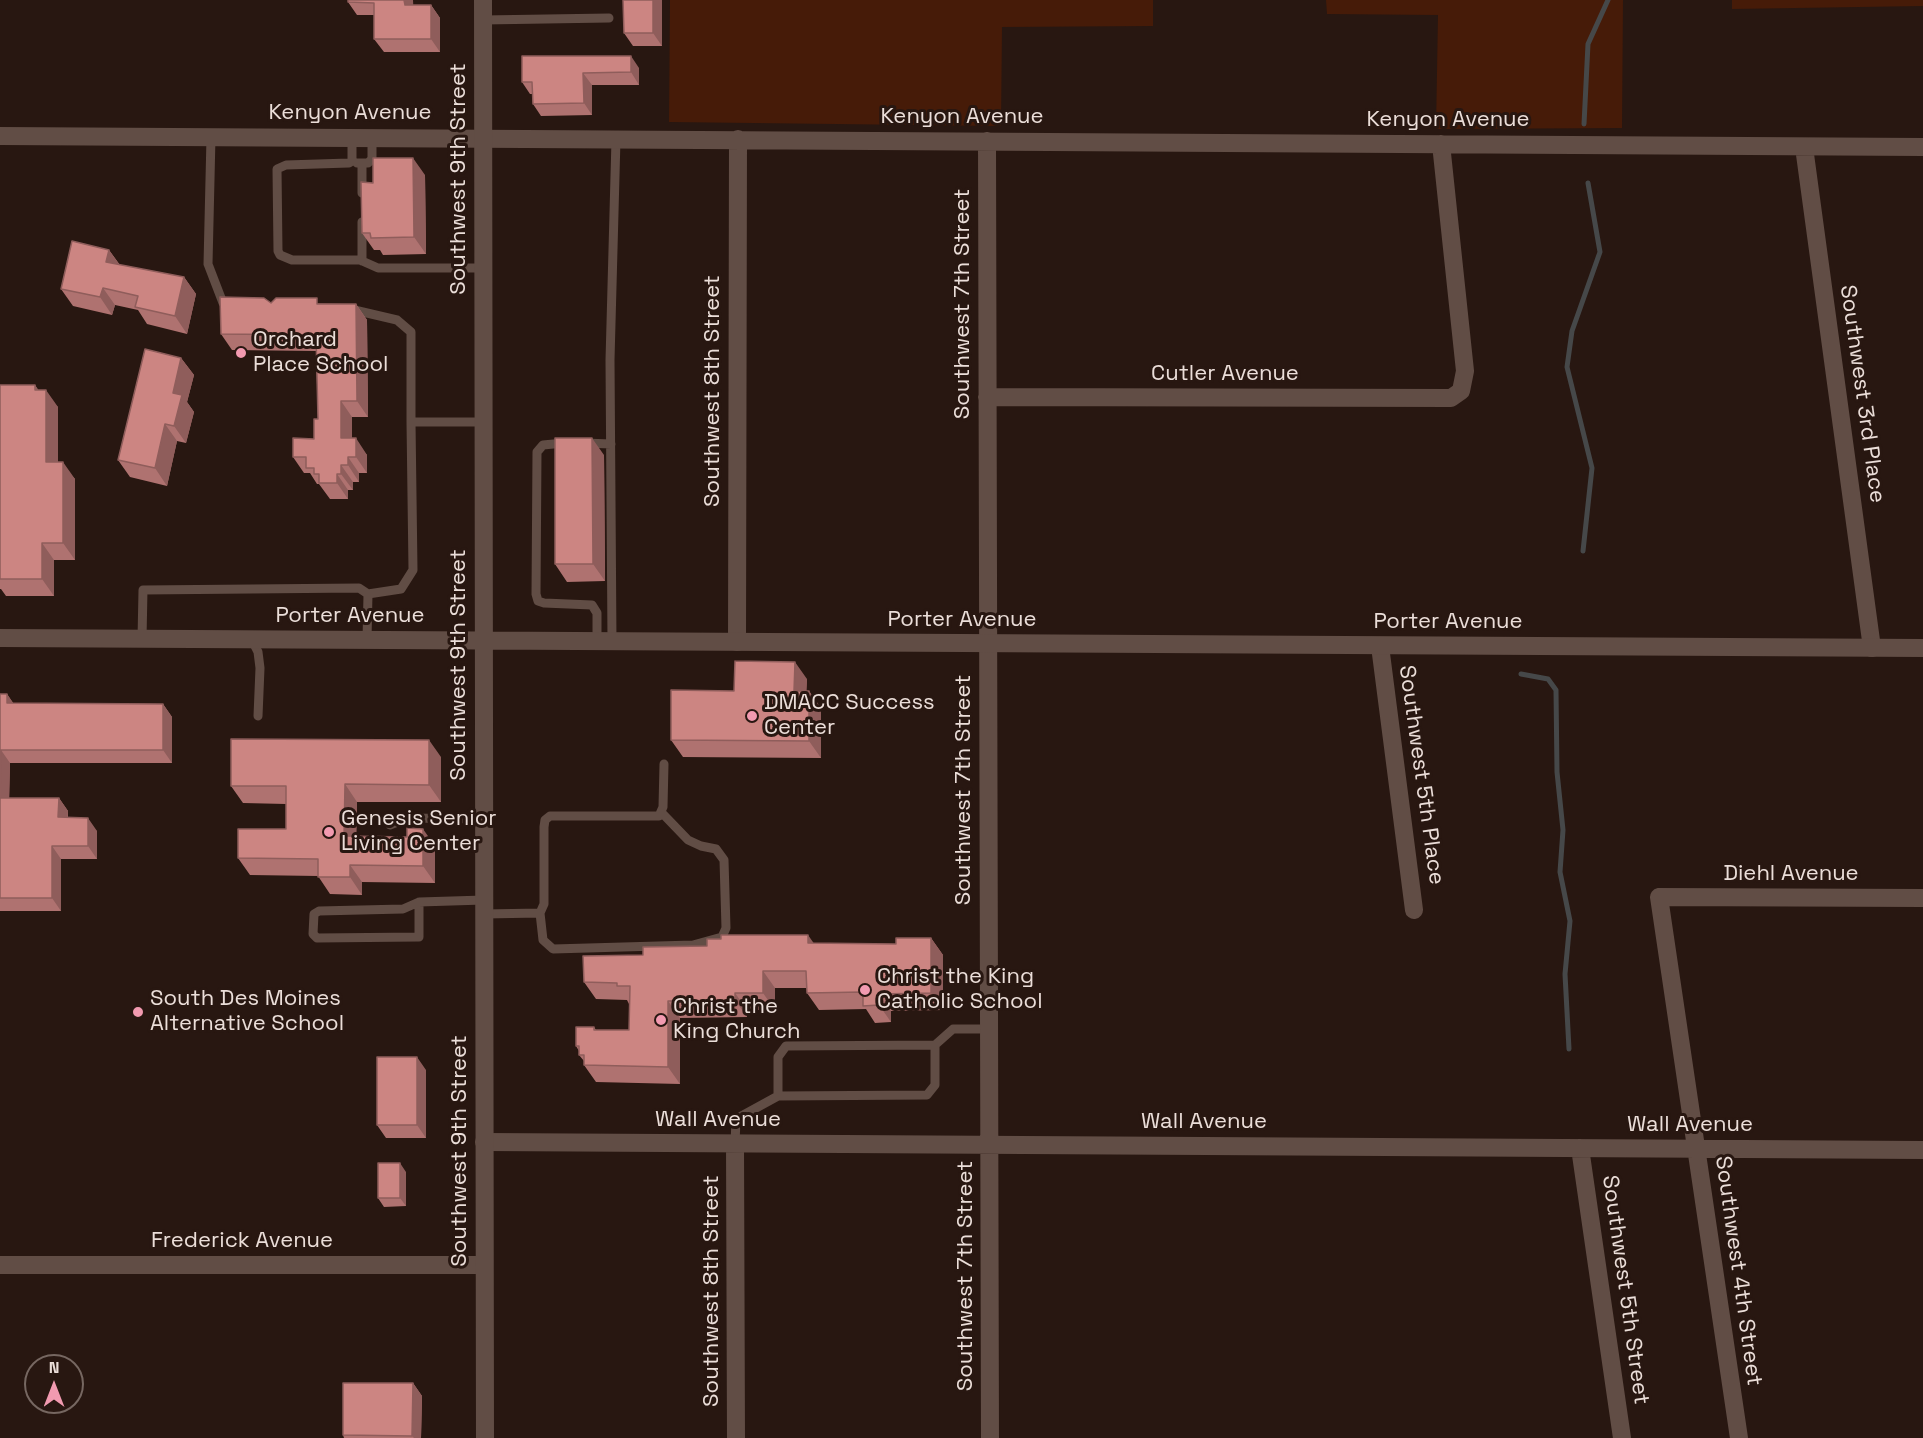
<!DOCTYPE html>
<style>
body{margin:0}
#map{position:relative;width:1923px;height:1438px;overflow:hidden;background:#281711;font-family:"Space Grotesk",sans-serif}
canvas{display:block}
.north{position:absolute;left:24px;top:1354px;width:60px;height:60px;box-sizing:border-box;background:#281711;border:2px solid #766761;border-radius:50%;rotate:0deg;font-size:16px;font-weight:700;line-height:24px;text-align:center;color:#ebded9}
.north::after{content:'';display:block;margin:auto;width:21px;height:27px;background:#f29ab0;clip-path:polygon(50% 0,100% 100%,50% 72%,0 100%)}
</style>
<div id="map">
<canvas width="1923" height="1438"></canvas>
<div class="north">N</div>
</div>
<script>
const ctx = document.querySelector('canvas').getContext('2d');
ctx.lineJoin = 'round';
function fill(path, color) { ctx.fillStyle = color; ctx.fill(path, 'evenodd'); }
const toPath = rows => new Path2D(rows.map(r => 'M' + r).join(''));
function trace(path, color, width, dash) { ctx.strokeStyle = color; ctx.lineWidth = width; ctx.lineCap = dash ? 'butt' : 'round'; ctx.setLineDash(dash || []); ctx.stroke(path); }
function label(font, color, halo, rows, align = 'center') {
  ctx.font = font + ' "Space Grotesk",sans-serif'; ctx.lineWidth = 6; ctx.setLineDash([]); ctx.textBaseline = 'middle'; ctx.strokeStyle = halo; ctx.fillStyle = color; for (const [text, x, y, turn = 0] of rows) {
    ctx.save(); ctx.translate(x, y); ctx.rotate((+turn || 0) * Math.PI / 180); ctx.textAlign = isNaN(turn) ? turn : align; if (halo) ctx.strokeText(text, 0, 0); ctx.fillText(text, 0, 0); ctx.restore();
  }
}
const green = toPath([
 [670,0,1153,0,1153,26,1002,27,1001,126,669,122],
 [1326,0,1623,0,1622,128,1436,129,1438,15,1327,14],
 [1732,0,1923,0,1923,6,1732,9]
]);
const stream = toPath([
 [1584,124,1588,44,1608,0],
 [1583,551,1592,468,1567,367,1572,331,1600,252,1588,183],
 [1521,674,1548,679,1556,690,1557,772,1563,830,1560,872,1570,921,1565,974,1569,1049]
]);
const lane = toPath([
 [483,20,609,18],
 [211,137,208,264,223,303,229,305],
 [352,137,352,161,349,163,286,165,277,169,278,251,280,255,292,260,360,260,378,268,483,268],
 [357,163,368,163,372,159,372,137],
 [362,193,362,164],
 [362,261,362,222],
 [350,309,397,320,411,332,411,422],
 [564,443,543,445,537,452,536,594,538,601,544,603,592,605,597,613,597,642],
 [584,443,611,444],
 [368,594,401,589,413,570,411,422,483,422],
 [142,639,143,590,359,588,368,594,367,640],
 [252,640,258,652,260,668,258,716],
 [612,642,610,360,616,139],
 [390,825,408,818,484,819],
 [419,902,419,937,317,938,313,934,314,914,319,911,403,909,419,902,484,900],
 [540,913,543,940,553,949,693,945,722,937,726,928,724,860,716,849,701,846,688,840,662,813],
 [484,914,540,913,544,904,544,827,545,820,550,816,659,816,663,807,664,764],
 [778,1096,927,1095,935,1085,935,1045],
 [735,1144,736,1119,778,1096,778,1057,786,1046,935,1045,953,1029,989,1029]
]);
const street = toPath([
 [0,136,1923,147],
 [987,141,990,1438],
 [1804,147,1872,648],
 [987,397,1451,398,1461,391,1465,371,1441,144],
 [737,642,738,139],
 [1380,646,1414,910],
 [484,1142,1923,1150],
 [735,1144,736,1438],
 [1580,1148,1622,1438],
 [0,1265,484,1265],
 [1739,1438,1659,897,1923,898]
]);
const secondary = toPath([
 [483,0,485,1438],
 [0,638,1923,648]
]);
const wall = toPath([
 [413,0,413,5,431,5,440,18,440,52,384,52,374,39,374,15,357,15,348,2],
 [662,0,662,46,633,46,624,33],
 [522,56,639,68,639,85,592,85,592,115,541,116,533,104,532,94,530,94,522,82],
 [425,175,426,254,383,255,380,250,374,250,362,233,373,183],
 [109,250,120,265,184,277,196,294,187,334,147,324,138,310,115,305,112,315,73,306,61,289],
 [271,303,356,304,367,320,368,417,352,417,352,438,367,455,367,473,359,473,359,482,353,482,353,490,348,490,348,499,330,499,319,484,317,484,310,473,304,473,293,457,314,439,318,419,316,351,232,350,221,334],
 [181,358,194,375,187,402,194,412,186,443,177,441,167,486,130,477,118,460],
 [0,385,35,385,38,390,58,407,58,462,75,479,75,560,54,560,54,596,6,596,1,589,0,589],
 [604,455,605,581,567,582,555,564],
 [807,679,806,691,809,691,821,708,821,758,683,757,671,740,734,691],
 [0,694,7,694,13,703,163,704,172,717,172,763,10,763,9,798,59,798,68,811,68,817,97,831,97,859,61,859,61,911,0,911],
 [441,757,441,802,357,802,356,837,435,846,435,883,362,882,362,895,330,894,318,876,250,875,238,858,286,829,286,804,243,803,231,786],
 [931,938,943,955,943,1010,891,1011,891,1022,875,1023,866,1009,819,1010,807,993,807,988,775,988,775,1010,747,1010,747,1017,680,1018,680,1084,596,1082,584,1065,584,1061,579,1055,579,1051,576,1046,594,1027,596,1030,629,1030,629,1004,627,1000,596,999,584,982,643,955,814,943,896,944],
 [426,1070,426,1138,386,1138,377,1125],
 [406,1172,406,1206,384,1207,378,1198],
 [413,1383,422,1396,421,1438,344,1438,343,1435]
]);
const shadedWall = toPath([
 [404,0,413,0,414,18,405,5],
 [653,0,662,0,662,46,653,33],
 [431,5,440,18,440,52,431,39],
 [631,56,639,68,639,85,631,72],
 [583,73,592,85,592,115,584,103],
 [413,158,425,175,426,254,414,237],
 [109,250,121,267,106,262],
 [184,277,196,294,187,334,175,316],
 [103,288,115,305,112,315,100,297],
 [356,304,367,320,368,417,357,401],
 [181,358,194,375,187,402,194,412,186,443,174,426,173,393],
 [35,385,46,401,46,390,58,407,58,479,46,462],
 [341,401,352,417,352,455,341,438],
 [165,424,177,441,167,486,155,468],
 [356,438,367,455,367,473,356,457],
 [592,438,604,455,605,581,593,564],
 [348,457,359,473,359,482,348,465],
 [63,462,75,479,75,560,63,543],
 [341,465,353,482,353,490,341,474],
 [337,474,348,490,348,499,337,483],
 [42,543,54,560,54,596,42,579],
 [795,662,807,679,806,708,794,691],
 [809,691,821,708,821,758,809,741],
 [7,694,16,707,7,703],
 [163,704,172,717,172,763,163,750],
 [429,740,441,757,441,802,429,785],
 [1,750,10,763,9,811,0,798],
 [345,784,357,802,356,854,344,836],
 [59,798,68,811,67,830,58,817],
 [88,818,97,831,97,859,88,846],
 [423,829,435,846,435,883,423,866],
 [52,846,61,859,61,911,52,898],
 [350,865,362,882,362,895,350,877],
 [808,935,820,952,808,943],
 [931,938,943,955,943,1010,931,993],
 [763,971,775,988,775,1010,763,993],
 [735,993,747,1010,747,1017,735,1000],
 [879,994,891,1011,891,1022,879,1005],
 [668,1001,680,1018,680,1084,668,1067],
 [417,1057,426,1070,426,1138,417,1125],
 [400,1163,406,1172,406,1206,400,1198],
 [413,1383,422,1396,421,1438,414,1438,412,1436]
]);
const building = toPath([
 [348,0,404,0,405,5,431,5,431,39,374,39,374,3,348,2,348,0],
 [623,0,653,0,653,33,624,33,623,0],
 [522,56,631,56,631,72,583,73,584,103,533,104,532,82,522,82,522,56],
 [373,158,413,158,414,237,371,238,370,233,362,233,361,182,373,183,373,158],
 [72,241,109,250,106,262,184,277,175,316,135,307,138,296,103,288,100,297,61,289,72,241],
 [220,297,264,298,271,303,276,298,317,298,317,304,356,304,357,401,341,401,341,438,356,438,356,457,348,457,348,465,341,465,341,474,337,474,337,483,319,483,319,474,314,474,314,468,306,468,306,457,293,457,293,438,314,439,314,419,318,419,316,335,221,334,220,297],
 [145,349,181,358,173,393,182,395,174,426,165,424,155,468,118,460,145,349],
 [0,385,35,385,35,390,46,390,46,462,63,462,63,543,42,543,42,579,0,579,0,385],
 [555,438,592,438,593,564,555,564,555,438],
 [735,661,795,662,794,691,809,691,809,741,671,740,671,690,734,691,735,661],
 [0,694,7,694,7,703,163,704,163,750,1,750,0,798,59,798,58,817,88,818,88,846,52,846,52,898,0,898,0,694],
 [231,739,429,740,429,785,345,784,344,836,407,837,407,828,423,829,423,866,350,865,350,877,318,877,318,859,238,858,238,829,286,829,286,786,231,786,231,739],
 [721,935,808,935,808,943,896,944,896,938,931,938,931,993,879,994,879,1005,863,1006,863,992,807,993,806,971,763,971,763,993,735,993,735,1000,668,1001,668,1067,584,1065,584,1055,579,1055,579,1046,576,1046,576,1027,594,1027,594,1030,629,1030,630,986,617,986,617,983,584,982,583,956,643,955,643,947,707,946,707,939,721,939,721,935],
 [377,1057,417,1057,417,1125,377,1125,377,1057],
 [378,1163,400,1163,400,1198,378,1198,378,1163],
 [343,1383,413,1383,412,1436,343,1435,343,1383]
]);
const markers = [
 [241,353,6,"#f29ab0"],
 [752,716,6,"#f29ab0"],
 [329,832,6,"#f29ab0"],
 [865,990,6,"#f29ab0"],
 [138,1012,6,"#f29ab0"],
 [661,1020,6,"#f29ab0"]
];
const streetNames = [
 ["Kenyon Avenue",350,113],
 ["Kenyon Avenue",962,117],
 ["Kenyon Avenue",1448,120],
 ["Southwest 9th Street",459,179,-90],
 ["Southwest 7th Street",963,304,-90],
 ["Cutler Avenue",1225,374],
 ["Southwest 8th Street",713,391,-90],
 ["Southwest 3rd Place",1862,394,82],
 ["Porter Avenue",350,616],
 ["Porter Avenue",962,620],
 ["Porter Avenue",1448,622],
 ["Southwest 9th Street",459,665,-90],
 ["Southwest 5th Place",1421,775,82],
 ["Southwest 7th Street",964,790,-90],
 ["Diehl Avenue",1791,874],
 ["Wall Avenue",718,1120],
 ["Wall Avenue",1204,1122],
 ["Wall Avenue",1690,1125],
 ["Southwest 9th Street",460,1151,-90],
 ["Frederick Avenue",242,1241],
 ["Southwest 4th Street",1738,1271,82],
 ["Southwest 7th Street",966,1276,-90],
 ["Southwest 5th Street",1625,1290,82],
 ["Southwest 8th Street",712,1291,-90]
];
const poiNames = [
 ["Orchard",253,340],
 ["Place School",253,365],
 ["DMACC Success",764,703],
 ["Center",764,728],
 ["Genesis Senior",341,819],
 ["Living Center",341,844],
 ["Christ the King",877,977],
 ["Catholic School",877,1002],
 ["South Des Moines",150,999],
 ["Alternative School",150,1024],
 ["Christ the",673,1007],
 ["King Church",673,1032]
];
fill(green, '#461b08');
trace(stream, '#464849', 5);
trace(lane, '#614d45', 9);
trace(street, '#614d45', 18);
trace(secondary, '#614d45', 18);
fill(wall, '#af7270');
fill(shadedWall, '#8f5d5b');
fill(building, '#cc8582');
trace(building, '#8f5d5b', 1.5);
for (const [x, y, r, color] of markers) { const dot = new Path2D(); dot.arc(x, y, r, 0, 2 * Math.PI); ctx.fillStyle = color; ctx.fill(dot); trace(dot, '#281711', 2); }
label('22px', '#ebded9', '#281711', streetNames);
label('22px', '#ebded9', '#281711', poiNames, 'left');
</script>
